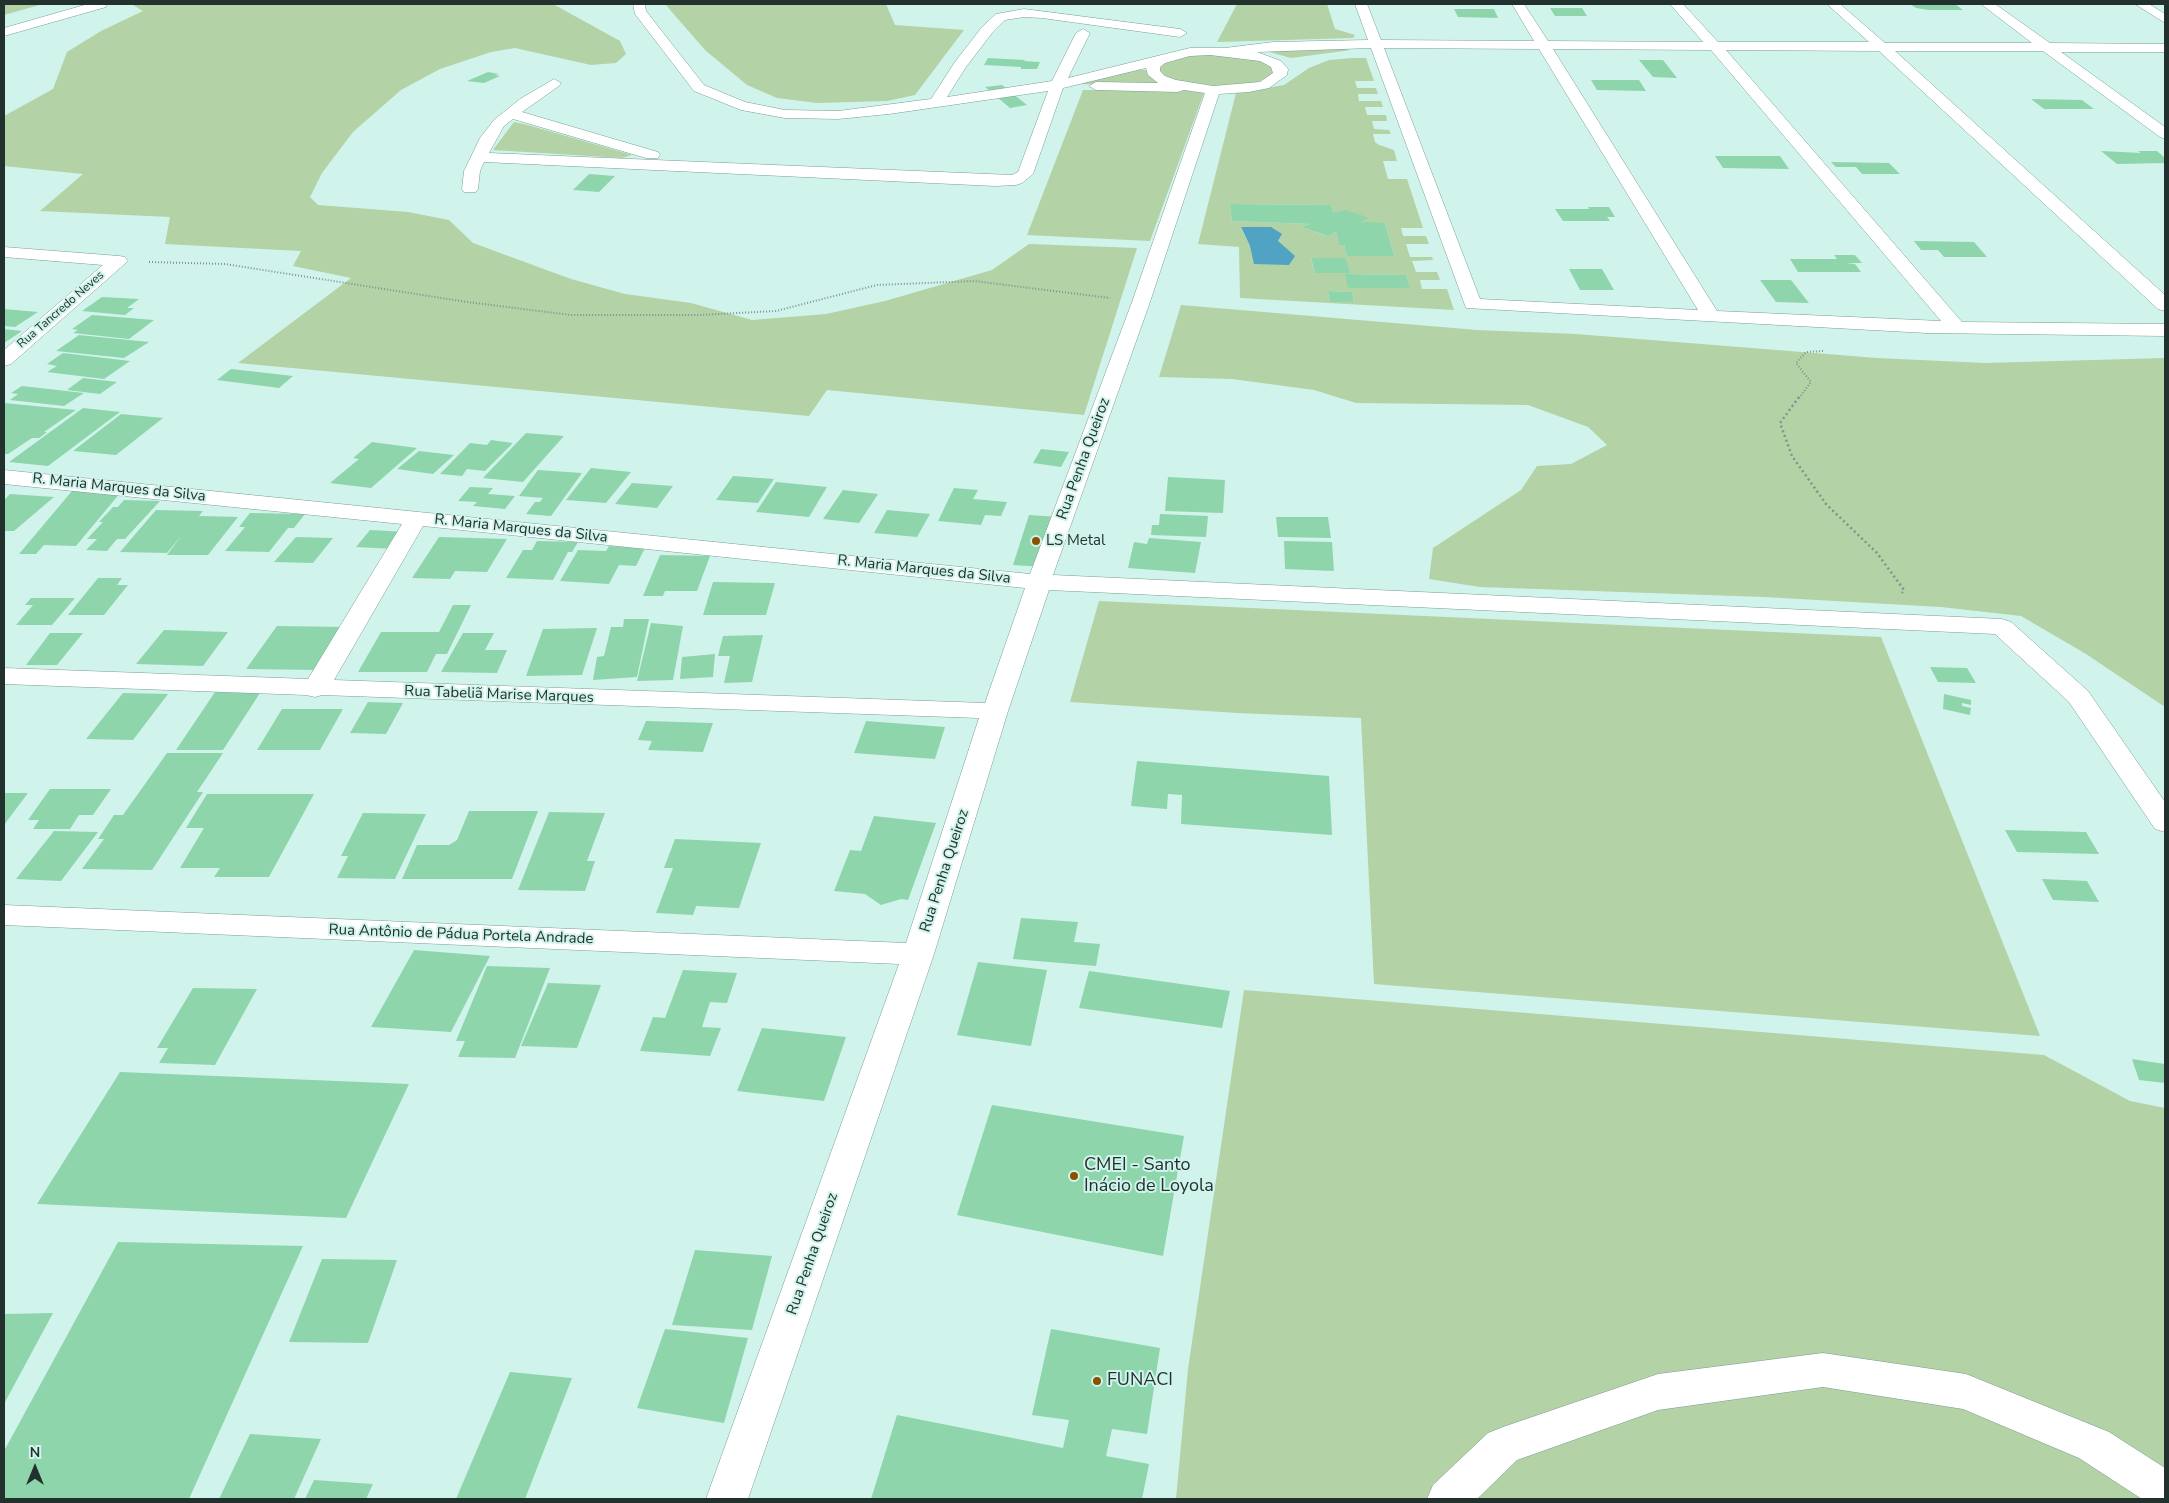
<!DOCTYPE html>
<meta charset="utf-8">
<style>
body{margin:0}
#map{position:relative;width:2169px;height:1503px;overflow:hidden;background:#d0f4ec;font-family:"Nunito Sans",sans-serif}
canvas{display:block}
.frame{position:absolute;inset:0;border:5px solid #23312e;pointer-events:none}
.north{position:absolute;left:10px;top:1443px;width:50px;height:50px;-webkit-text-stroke:4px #d0f4ec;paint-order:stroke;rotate:0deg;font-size:14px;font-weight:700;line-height:20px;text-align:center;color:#23312e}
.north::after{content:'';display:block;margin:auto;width:18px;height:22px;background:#23312e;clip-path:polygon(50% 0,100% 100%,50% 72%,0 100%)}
</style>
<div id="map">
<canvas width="2169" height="1503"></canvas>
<div class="frame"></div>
<div class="north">N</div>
</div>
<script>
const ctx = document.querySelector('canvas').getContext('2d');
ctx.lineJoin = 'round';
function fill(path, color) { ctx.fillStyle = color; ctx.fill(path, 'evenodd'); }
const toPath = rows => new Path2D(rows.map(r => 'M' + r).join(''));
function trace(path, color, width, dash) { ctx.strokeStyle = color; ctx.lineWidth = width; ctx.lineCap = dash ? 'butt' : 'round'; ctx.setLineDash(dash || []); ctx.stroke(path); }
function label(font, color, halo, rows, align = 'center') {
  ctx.font = font + ' "Nunito Sans",sans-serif'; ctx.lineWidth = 4; ctx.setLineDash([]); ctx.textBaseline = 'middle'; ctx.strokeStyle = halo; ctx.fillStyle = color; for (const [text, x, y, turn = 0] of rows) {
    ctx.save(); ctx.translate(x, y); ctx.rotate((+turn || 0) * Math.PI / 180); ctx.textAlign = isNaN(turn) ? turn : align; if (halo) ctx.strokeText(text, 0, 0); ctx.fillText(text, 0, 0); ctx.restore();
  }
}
const green = toPath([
 [4,4,43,4,4,15],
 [137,4,553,4,620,41,626,54,616,63,591,65,515,48,491,52,440,69,401,90,353,132,322,173,310,197,318,205,408,212,449,220,473,243,571,279,625,294,691,303,752,320,826,314,885,301,992,270,1029,244,1137,248,1084,415,827,390,809,416,238,363,351,278,293,266,301,251,165,244,170,217,40,211,83,174,4,166,4,116,53,89,67,52,101,31,143,11,133,5],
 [665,4,886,4,895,25,964,30,915,95,887,101,817,103,777,98,747,85,705,50],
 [1237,4,1327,4,1335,29,1355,35,1353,38,1217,42],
 [1348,47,1349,50,1344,51,1291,58,1262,50],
 [1212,53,1259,59,1269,64,1273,69,1272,75,1254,84,1222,87,1173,80,1164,76,1160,70,1162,65,1169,60,1180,56],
 [1352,58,1366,58,1374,81,1355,81,1357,88,1376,88,1378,94,1358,94,1359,101,1381,101,1383,107,1365,107,1367,115,1386,115,1387,121,1372,121,1374,129,1389,130,1391,134,1373,134,1375,142,1379,145,1394,150,1397,161,1383,161,1388,179,1407,179,1423,228,1401,228,1403,236,1426,236,1429,244,1406,244,1410,257,1432,257,1433,260,1412,261,1416,272,1437,272,1440,280,1420,280,1422,289,1447,289,1454,310,1240,298,1239,247,1198,244,1236,93,1284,85,1309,68,1329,60],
 [1230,204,1331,205,1333,213,1363,223,1385,223,1394,256,1347,256,1344,245,1339,245,1336,232,1326,236,1302,227,1310,224,1232,221],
 [1241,228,1282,234,1278,241,1250,246],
 [1346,258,1349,273,1315,273,1311,259],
 [1346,274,1406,275,1410,288,1349,288],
 [1328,291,1352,292,1354,302,1330,302],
 [1135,69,1145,70,1161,82,1153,86,1079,84],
 [1083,90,1205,90,1150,241,1027,235],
 [514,122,528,125,632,155,622,158,493,150],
 [1181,305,1477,330,1576,334,1877,358,1985,363,2165,358,2165,707,2086,654,2021,616,1941,607,1764,597,1480,587,1429,579,1433,548,1521,490,1537,466,1571,464,1607,445,1588,427,1528,405,1356,403,1314,390,1232,379,1159,377],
 [1099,601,1881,637,2040,1036,1374,984,1361,718,1237,713,1070,702],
 [1244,990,2044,1055,2130,1101,2165,1108,2165,1499,1176,1499,1188,1369]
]);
const water = toPath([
 [1241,227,1271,227,1282,234,1278,241,1295,256,1289,265,1254,264,1250,246]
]);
const building = toPath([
 [1910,4,1955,4,1963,10,1929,10,1916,8],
 [1550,8,1582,8,1587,16,1555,16],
 [1454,9,1494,9,1498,18,1458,17],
 [988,58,1025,60,1024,61,1040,62,1037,69,1021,69,1021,67,984,65],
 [1639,60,1663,60,1677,78,1653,77],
 [488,72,499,74,495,75,500,76,484,83,467,81],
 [1591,80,1639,80,1646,91,1597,90],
 [1002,85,1027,105,1010,108,985,87],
 [2031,99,2082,100,2094,109,2044,109],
 [2101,151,2141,153,2138,151,2157,151,2165,158,2165,163,2117,164],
 [1715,156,1780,156,1789,169,1723,168],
 [1831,162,1889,163,1900,174,1862,174,1856,167,1836,167],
 [589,174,615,176,599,192,573,190],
 [1230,204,1331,205,1333,213,1346,210,1369,218,1360,222,1385,223,1394,256,1347,256,1344,245,1339,245,1336,232,1327,236,1302,227,1310,224,1232,221],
 [1588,207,1609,207,1615,217,1607,217,1610,221,1563,221,1555,209,1589,209],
 [1914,241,1974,242,1987,257,1944,257,1938,250,1921,250],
 [1834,255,1855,255,1862,263,1847,263,1855,264,1861,272,1798,272,1790,259,1837,259],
 [1311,258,1346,258,1350,273,1315,273],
 [1569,269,1602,269,1614,290,1580,290],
 [1345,274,1406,275,1410,288,1348,288],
 [1760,280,1791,280,1809,303,1776,302],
 [1328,291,1352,292,1354,302,1330,302],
 [102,297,139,299,127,308,134,308,125,315,82,311],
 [4,309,38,312,15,327,4,326],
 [92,315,154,320,129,339,73,333,78,330,72,329],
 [4,329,22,331,4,343],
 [79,335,149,342,124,358,56,351],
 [63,353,130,361,104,379,47,372,57,366,47,364],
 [231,369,293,376,279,388,217,380],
 [83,378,117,382,100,394,67,390],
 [22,386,84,393,64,406,10,400,18,394,11,393],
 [4,403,76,410,44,432,47,432,39,438,32,438,8,454,4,454,4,429,6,428,4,428],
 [83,408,120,412,48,466,9,462],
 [121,414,163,418,116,455,73,451],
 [526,433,564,436,523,482,483,478],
 [491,440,513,443,485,471,467,469,462,476,440,474,470,443,487,445],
 [372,442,417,448,371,488,330,483,359,459,353,458],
 [1041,449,1069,452,1061,467,1033,463],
 [419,451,454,455,433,474,397,469],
 [591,468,631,472,606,503,566,500],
 [538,470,582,473,551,516,526,514,535,502,540,502,543,498,519,496],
 [733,476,774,479,758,503,716,500],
 [1168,477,1225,480,1223,513,1165,511],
 [776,482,827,487,809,517,756,512],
 [632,483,673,486,657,508,615,504],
 [470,487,493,488,488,494,515,496,505,509,473,506,477,502,458,501],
 [954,488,978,490,973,499,1007,502,1001,516,985,515,981,525,938,521],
 [843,490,878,494,859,523,823,519],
 [72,491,121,492,76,546,44,545,36,554,19,554],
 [10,494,54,497,14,531,4,531,4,500],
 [124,500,160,501,125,539,117,539,107,551,86,550,97,539,87,539,103,522,99,522,113,507,118,507],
 [156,510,203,511,199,516,238,517,208,555,167,555,181,536,167,553,120,552],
 [887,510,930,514,917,537,874,533],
 [250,513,305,514,294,528,288,528,269,552,225,551,245,527,239,527],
 [1160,514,1208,516,1206,537,1151,535,1152,525,1159,525],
 [1029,515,1059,517,1044,567,1013,565],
 [1276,517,1328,517,1331,538,1278,537],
 [370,530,407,532,394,549,356,547],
 [296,537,333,538,313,563,274,562],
 [439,537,507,539,487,572,455,571,450,579,412,578],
 [1149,538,1201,542,1195,573,1128,568,1134,542,1147,544],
 [537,541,578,542,572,552,568,552,553,580,506,578,523,550,532,550],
 [1284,541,1332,542,1334,571,1285,569],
 [609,546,645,548,636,566,619,565,609,584,560,581,578,550,606,551],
 [660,555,710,556,697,591,665,591,663,596,643,596],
 [98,578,122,578,117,585,128,585,104,615,68,615],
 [713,582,775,583,766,615,703,615],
 [31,598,75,598,52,625,16,625,33,605,25,605],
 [453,605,471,605,447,654,436,654,427,672,358,672,381,632,439,632],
 [624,619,649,619,637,677,593,680,597,657,604,656,611,627,623,627],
 [651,623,683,626,673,680,637,681],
 [277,626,345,627,316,670,246,669],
 [597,628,582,675,526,676,543,629],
 [164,630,228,632,203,666,136,664],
 [50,633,83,633,57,665,26,665],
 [463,633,494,633,485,650,507,650,497,673,441,672],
 [763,635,752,682,724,683,730,656,718,656,723,636],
 [715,654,713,677,680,679,682,657],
 [1930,667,1967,668,1976,683,1938,682],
 [215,692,260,693,223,750,176,750],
 [123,693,168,694,133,740,86,739],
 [1944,694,1971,700,1971,705,1962,703,1962,706,1971,708,1970,715,1943,709],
 [368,702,403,703,386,734,350,733],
 [282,709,343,709,320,750,257,750],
 [646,721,713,723,703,752,648,750,652,741,638,740],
 [866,721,945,727,935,759,854,753],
 [167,753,223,753,197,792,203,792,152,870,82,869,104,839,98,839,114,815,123,815],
 [1137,761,1329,776,1332,835,1181,824,1182,795,1168,794,1167,809,1131,806],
 [50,789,111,789,93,815,79,815,70,829,33,829,39,820,28,820],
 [4,793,28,793,4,825],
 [207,794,314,794,269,877,214,877,220,868,180,868,204,828,186,828],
 [469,811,538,811,512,879,402,879,417,845,449,845,457,840],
 [549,812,605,813,587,861,595,861,585,891,518,890],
 [363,813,426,814,395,879,337,878,348,856,341,856],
 [874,816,936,823,908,900,901,899,881,905,865,894,834,891,850,850,861,851],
 [2005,830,2086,832,2099,854,2017,852],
 [54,831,98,832,61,881,16,879],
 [675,839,761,843,739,908,696,906,693,915,656,913,673,868,664,868],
 [2042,879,2087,881,2099,902,2053,900],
 [1021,918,1078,922,1074,942,1100,944,1096,966,1013,959],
 [414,950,490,956,451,1032,371,1027],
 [978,962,1047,970,1031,1046,957,1035],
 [487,966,550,968,515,1058,458,1057,465,1041,456,1041],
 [683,970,737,973,727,1003,710,1002,702,1027,721,1028,710,1056,640,1051,653,1017,665,1018],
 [1089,971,1230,991,1222,1028,1079,1008],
 [548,983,601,985,577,1048,521,1046],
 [193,988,257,989,215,1065,159,1063,168,1048,157,1048],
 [762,1028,846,1037,824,1101,737,1091],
 [2132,1059,2165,1064,2165,1083,2139,1080],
 [120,1072,409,1084,346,1218,37,1204],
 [992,1105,1184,1136,1163,1256,957,1215],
 [118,1242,303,1246,189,1499,4,1499,4,1451],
 [695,1250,772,1256,752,1330,672,1325],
 [322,1259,397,1260,368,1343,289,1342],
 [53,1313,4,1404,4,1314],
 [665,1329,748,1338,724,1423,637,1408],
 [1051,1329,1160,1348,1147,1434,1112,1429,1106,1456,1149,1464,1142,1499,871,1499,897,1415,1063,1448,1069,1420,1032,1415],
 [510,1372,572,1378,525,1499,456,1499],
 [250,1434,321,1439,294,1499,219,1499],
 [314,1480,373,1484,366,1499,305,1499]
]);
const pathFar1 = toPath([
 [149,262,225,264,467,302,571,315,699,315,776,311,877,285,974,281,1110,298],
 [1799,398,1811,382,1796,363,1806,352,1824,351]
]);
const path = toPath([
 [1799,397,1780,423,1792,456,1826,504,1877,553,1904,590,1902,593]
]);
const minor = toPath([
 [633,4,645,4,646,11,704,85,745,102,785,110,838,111,931,99,955,62,982,27,996,14,1024,9,1180,29,1187,33,1180,37,1042,18,1024,17,1005,20,992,33,966,67,947,97,1052,81,1076,33,1083,29,1090,33,1068,78,1190,48,1225,48,1273,42,1368,40,1355,4,1367,4,1381,40,1534,41,1512,4,1524,4,1548,41,1703,42,1670,4,1683,4,1718,42,1869,42,1827,4,1840,4,1885,43,2032,43,1981,4,1995,4,2050,43,2165,44,2165,52,2061,52,2165,127,2165,139,2160,137,2043,51,1895,51,2165,295,2165,311,2158,309,1879,51,1726,50,1962,322,2165,324,2165,336,1927,333,1466,308,1371,48,1257,52,1281,61,1288,69,1287,75,1269,88,1249,92,1219,94,1150,302,1053,575,2002,619,2011,622,2088,691,2165,802,2165,832,2155,829,2069,702,1995,634,1049,590,1008,711,934,954,748,1499,706,1499,899,964,4,925,4,905,906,943,979,718,322,695,315,697,306,695,4,684,4,668,308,679,402,524,4,484,4,470,1030,574,1132,302,1205,93,1184,90,1178,92,1096,90,1089,86,1096,82,1158,83,1148,75,1146,68,1063,88,1033,174,1022,183,1016,185,995,186,484,162,480,171,478,189,476,192,464,192,462,189,464,171,480,138,494,120,520,99,554,79,561,83,559,86,522,112,658,152,660,155,658,158,646,158,513,119,504,126,489,153,1012,175,1018,172,1048,91,889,114,838,119,785,118,741,110,694,91,635,14,633,4],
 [1384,48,1539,49,1698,310,1480,299,1384,48],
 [1553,49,1711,50,1941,321,1717,311,1553,49],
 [1210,55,1260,61,1271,67,1273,73,1260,82,1213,86,1176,80,1165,76,1160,71,1160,67,1165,63,1190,56,1210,55],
 [423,526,1025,588,985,703,334,680,423,526],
 [2135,4,2149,4,2165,14,2165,23,2135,4],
 [4,247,119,256,125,257,128,261,11,364,4,366,4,350,103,265,4,257,4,247],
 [1823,1353,1966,1374,2109,1432,2165,1468,2165,1499,2142,1499,2079,1458,1963,1409,1823,1387,1658,1410,1517,1460,1477,1499,1427,1499,1433,1485,1488,1433,1503,1427,1658,1374,1823,1353]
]);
const primary = toPath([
 [88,4,107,4,106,7,4,36,4,28,88,4]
]);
const markers = [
 [1036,541,5,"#885300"],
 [1074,1176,5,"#885300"],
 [1097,1381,5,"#885300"]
];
const farStreetnames = [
 ["Rua Tancredo Neves",61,310,-41]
];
const streetNames = [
 ["Rua Penha Queiroz",1084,459,-70],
 ["R. Maria Marques da Silva",119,488,6],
 ["R. Maria Marques da Silva",521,529,6],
 ["R. Maria Marques da Silva",924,570,6],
 ["Rua Tabeliã Marise Marques",499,695,2],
 ["Rua Penha Queiroz",945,871,-72],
 ["Rua Antônio de Pádua Portela Andrade",461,935,2],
 ["Rua Penha Queiroz",813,1254,-71]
];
const poiNames = [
 ["LS Metal",1046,541]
];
const nearPoinames = [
 ["CMEI - Santo",1084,1166],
 ["Inácio de Loyola",1084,1187],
 ["FUNACI",1107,1381]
];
fill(green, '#b3d2a5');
fill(water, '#50a3c2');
fill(building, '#8ed5ac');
trace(minor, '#7a9d95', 1);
trace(primary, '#7a9d95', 1);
trace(pathFar1, '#7b958f', 2, [1, 2]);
trace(path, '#7b958f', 2.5, [2, 3]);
fill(minor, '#fff');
fill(primary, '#fff');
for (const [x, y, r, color] of markers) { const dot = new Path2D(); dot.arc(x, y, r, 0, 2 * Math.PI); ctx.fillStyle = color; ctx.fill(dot); trace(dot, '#d0f4ec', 2); }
label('12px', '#23312e', '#d0f4ec', farStreetnames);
label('15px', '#23312e', '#d0f4ec', streetNames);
label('15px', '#23312e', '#d0f4ec', poiNames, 'left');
label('18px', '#23312e', '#d0f4ec', nearPoinames, 'left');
</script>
